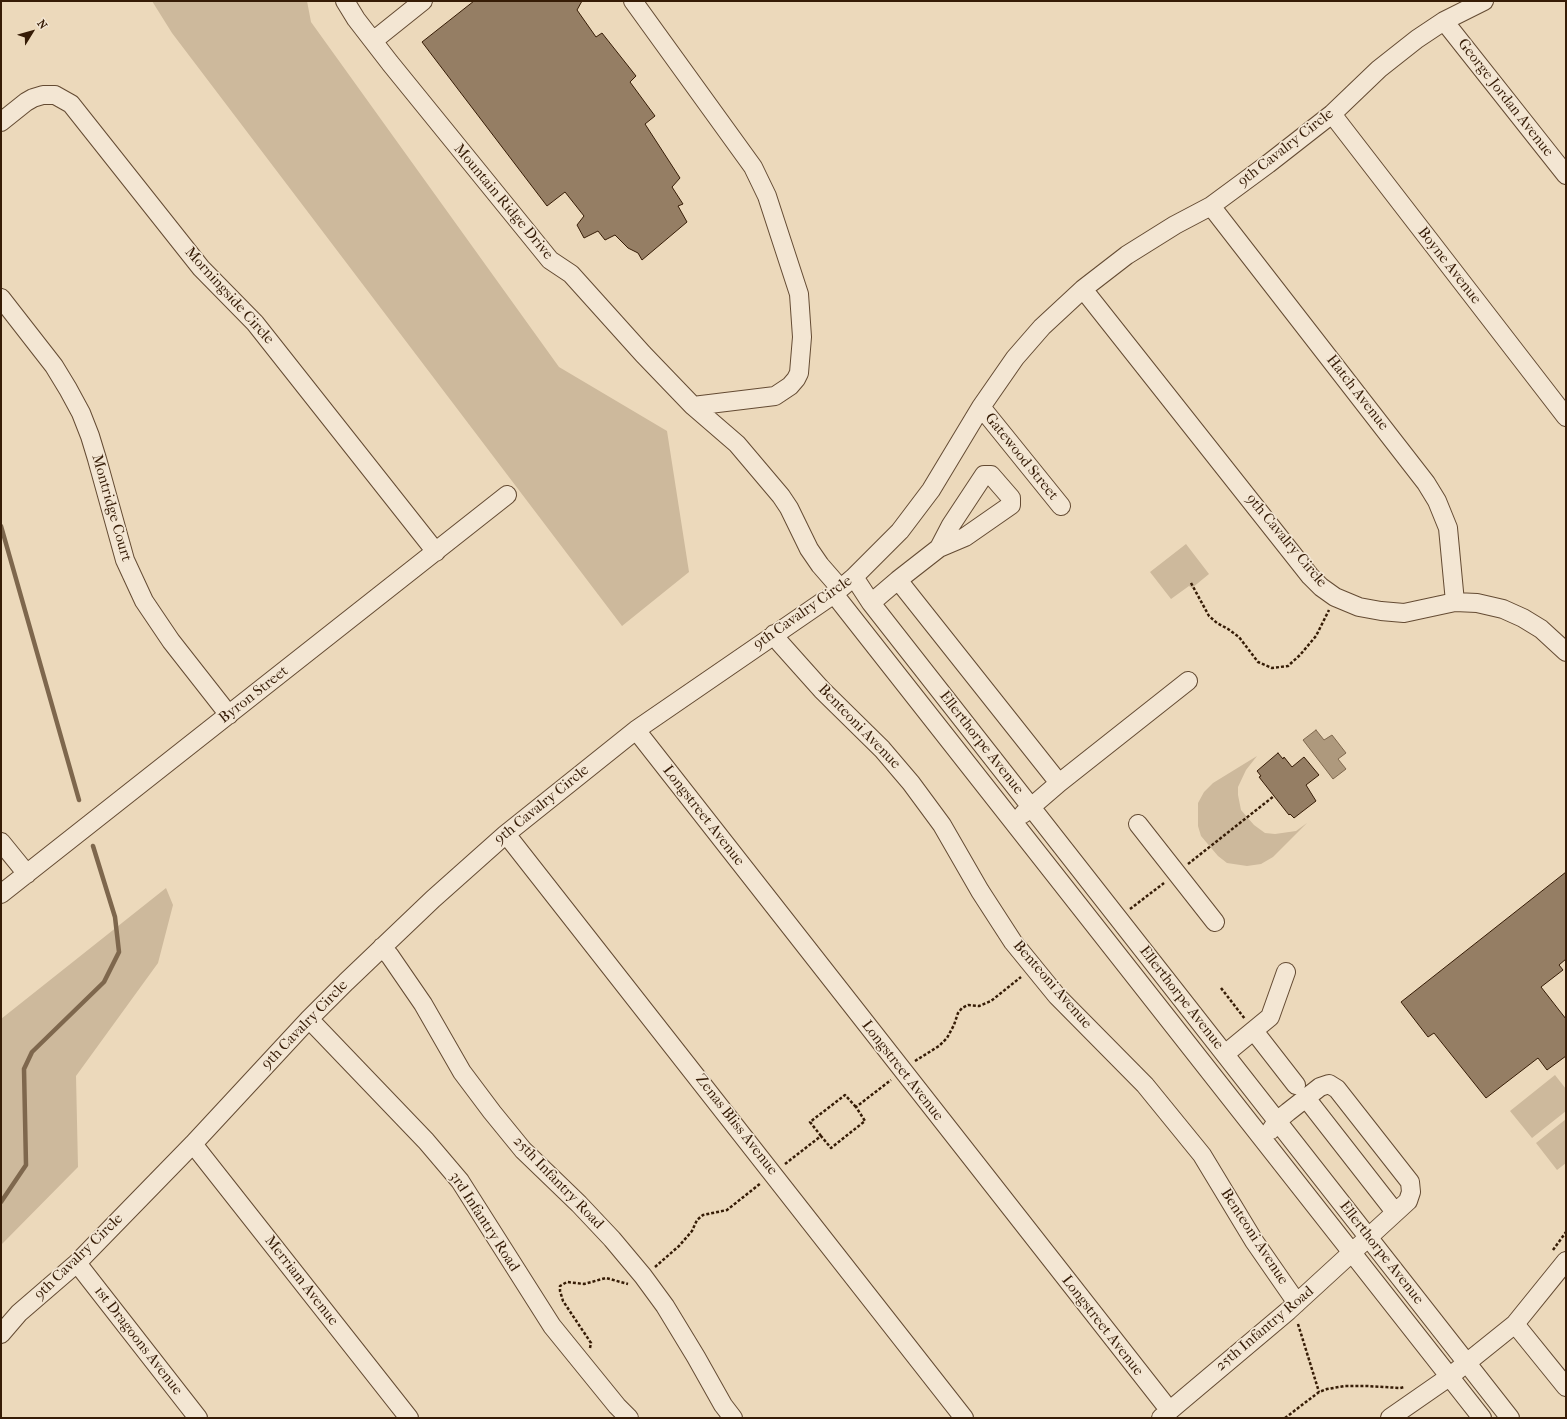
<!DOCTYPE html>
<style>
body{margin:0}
#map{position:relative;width:1567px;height:1419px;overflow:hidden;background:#ecd9bb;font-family:"IM FELL French Canon",serif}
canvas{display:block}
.frame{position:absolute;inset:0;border:2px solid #361c06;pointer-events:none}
.north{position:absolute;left:12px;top:12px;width:40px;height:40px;-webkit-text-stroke:3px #f3e6d3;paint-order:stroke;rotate:53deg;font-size:11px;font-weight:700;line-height:16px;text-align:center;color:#361c06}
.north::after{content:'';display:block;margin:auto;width:14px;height:18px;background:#361c06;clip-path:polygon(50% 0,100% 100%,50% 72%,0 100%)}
</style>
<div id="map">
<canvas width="1567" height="1419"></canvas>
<div class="frame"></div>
<div class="north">N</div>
</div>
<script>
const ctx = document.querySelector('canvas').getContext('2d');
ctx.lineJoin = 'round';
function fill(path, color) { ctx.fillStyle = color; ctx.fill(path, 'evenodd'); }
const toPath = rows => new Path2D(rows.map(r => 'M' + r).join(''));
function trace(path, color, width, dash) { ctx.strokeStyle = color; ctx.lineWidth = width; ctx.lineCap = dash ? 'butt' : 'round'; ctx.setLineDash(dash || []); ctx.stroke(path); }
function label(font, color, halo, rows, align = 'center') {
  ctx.font = font + ' "IM FELL French Canon",serif'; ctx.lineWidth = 3.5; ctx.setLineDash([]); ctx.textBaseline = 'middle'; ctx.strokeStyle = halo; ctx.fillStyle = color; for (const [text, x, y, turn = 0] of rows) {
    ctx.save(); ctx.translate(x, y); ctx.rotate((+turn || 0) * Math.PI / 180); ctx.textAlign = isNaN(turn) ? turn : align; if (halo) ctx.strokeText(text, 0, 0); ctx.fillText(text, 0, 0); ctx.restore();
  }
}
const green = toPath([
 [152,1,307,1,311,22,559,367,667,431,689,572,622,626,172,33],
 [1186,544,1209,574,1192,588,1189,586,1171,599,1150,572],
 [1257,756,1246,770,1238,787,1238,795,1241,810,1254,825,1265,833,1275,834,1296,831,1307,823,1273,857,1261,864,1247,866,1227,863,1218,856,1201,836,1198,826,1198,803,1204,792,1213,783],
 [166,888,173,905,158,963,76,1076,78,1167,1,1245,1,1019],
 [1555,1075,1566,1089,1566,1111,1532,1138,1510,1111],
 [1566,1119,1566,1163,1557,1170,1536,1143]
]);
const water = toPath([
 [1316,730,1324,740,1332,735,1346,753,1338,759,1346,769,1333,779,1303,740,1316,730]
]);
const stream = toPath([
 [1,526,79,800],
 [1,1202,26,1165,24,1069,32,1052,104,982,119,952,115,917,93,846]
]);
const building = toPath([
 [474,1,582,1,577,10,596,37,602,33,636,76,630,82,655,116,645,124,680,178,672,187,683,204,678,206,687,222,642,260,638,253,628,248,615,235,605,240,598,231,584,238,577,225,584,216,565,192,547,206,422,42,474,1],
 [1278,753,1283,759,1284,757,1292,767,1304,757,1319,775,1306,785,1316,801,1294,818,1290,814,1289,815,1259,777,1261,776,1257,771,1278,753],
 [1566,872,1566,959,1559,965,1563,970,1541,987,1566,1019,1566,1056,1547,1070,1538,1058,1486,1098,1434,1033,1428,1037,1401,1002,1566,872]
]);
const path = toPath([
 [1191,583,1209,616,1217,623,1228,629,1239,637,1258,662,1272,668,1288,666,1300,655,1316,636,1329,610],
 [1188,864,1274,796],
 [1130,909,1164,883],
 [1221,988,1245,1019],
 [915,1061,939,1046,947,1038,954,1025,958,1013,962,1008,968,1005,979,1006,991,1001,1021,977],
 [821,1136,810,1122,845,1095,856,1107],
 [785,1164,821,1136,831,1148,865,1121,856,1107,891,1080],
 [1553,1250,1566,1232],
 [655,1267,679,1246,692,1231,697,1220,703,1215,727,1210,761,1183],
 [1298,1324,1319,1392],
 [590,1348,591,1343,563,1301,560,1291,560,1286,567,1282,584,1284,606,1278,628,1284],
 [1285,1418,1319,1392,1327,1389,1345,1386,1367,1386,1400,1388,1405,1387]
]);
const minor = toPath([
 [345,1,356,19,390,63,550,260,571,274,643,354,693,406,737,444,781,496,789,508,809,549,820,565,840,588],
 [633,1,753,167,767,196,799,294,802,337,799,373,796,379,790,386,775,396,693,406],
 [1444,21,1566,175],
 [373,41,423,1],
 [1332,114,1566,417],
 [1,122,26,102,33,98,43,95,55,95,71,104,201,268,255,323,436,552],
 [1211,206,1426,483,1437,501,1448,528,1455,602],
 [1083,289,1310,576,1321,587,1335,597,1359,607,1381,611,1404,613,1455,602,1477,603,1503,609,1523,618,1541,629,1566,652],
 [1,298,54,366,68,389,81,413,90,436,97,459,125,560,144,601,171,641,229,715],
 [981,407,1061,506],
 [854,577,871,603,1510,1418],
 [898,580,939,548,951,525,984,475,991,475,1011,498,1011,505,965,537,939,548],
 [834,594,1482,1418],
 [871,603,898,580,1059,783,1023,814],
 [774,634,780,643,822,690,882,749,911,783,942,825,980,891,1013,942,1057,996,1145,1085,1202,1155,1254,1241,1297,1303],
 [636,730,1170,1411],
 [1059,783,1188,681],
 [1138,824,1215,922],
 [506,834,964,1418],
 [1,842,27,874],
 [1,894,507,495],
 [382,947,390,956,423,1004,462,1072,492,1112,523,1150,579,1204,612,1239,643,1276,665,1306,696,1357,723,1405,733,1418],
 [309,1019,426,1141,460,1181,552,1326,617,1406,629,1418],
 [1254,1031,1296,1085],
 [1225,1054,1270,1017,1286,972],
 [1306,1098,1395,1212],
 [193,1144,409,1418],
 [77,1263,198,1418],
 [1515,1324,1566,1387],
 [1,1334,19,1313,77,1263,193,1144,309,1019,346,982,433,899,506,834,636,730,834,594,854,577,900,531,931,490,981,407,1015,358,1042,327,1083,289,1127,255,1175,225,1211,206,1268,164,1332,114,1379,69,1417,39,1444,21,1484,1],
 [1161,1418,1288,1311,1408,1201,1411,1192,1410,1182,1337,1089,1329,1084,1320,1087,1288,1112,1277,1121,1271,1130],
 [1390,1418,1449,1377,1515,1324,1566,1261]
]);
const streetNames = [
 ["George Jordan Avenue",1505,98,52],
 ["9th Cavalry Circle",1286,148,-38],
 ["Mountain Ridge Drive",503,202,50],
 ["Boyne Avenue",1449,266,52],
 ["Morningside Circle",229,296,48],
 ["Hatch Avenue",1357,393,52],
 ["Gatewood Street",1021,457,51],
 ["Montridge Court",111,508,74],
 ["9th Cavalry Circle",1286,541,50],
 ["9th Cavalry Circle",803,613,-35],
 ["Byron Street",254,695,-38],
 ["Benteoni Avenue",859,727,46],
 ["Ellerthorpe Avenue",981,743,52],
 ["9th Cavalry Circle",542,805,-39],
 ["Longstreet Avenue",703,816,52],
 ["Benteoni Avenue",1052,985,49],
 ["Ellerthorpe Avenue",1181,998,52],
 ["9th Cavalry Circle",305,1025,-46],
 ["Longstreet Avenue",902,1071,52],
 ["Zenas Bliss Avenue",736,1125,52],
 ["25th Infantry Road",558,1183,46],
 ["3rd Infantry Road",484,1222,57],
 ["Benteoni Avenue",1254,1237,57],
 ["Ellerthorpe Avenue",1381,1253,52],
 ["9th Cavalry Circle",79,1257,-44],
 ["Merriam Avenue",301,1281,52],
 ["Longstreet Avenue",1102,1326,52],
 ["25th Infantry Road",1265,1329,-40],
 ["1st Dragoons Avenue",138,1341,52]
];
fill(green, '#cdb99c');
fill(water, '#ae997d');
trace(water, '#7e674d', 1);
trace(stream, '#7e674d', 4.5);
fill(building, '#957e64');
trace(building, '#361c06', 1);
trace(minor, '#644b33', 20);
trace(path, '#361c06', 2.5, [3, 2]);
trace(minor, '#f3e6d3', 18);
label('15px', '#361c06', '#f3e6d3', streetNames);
</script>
